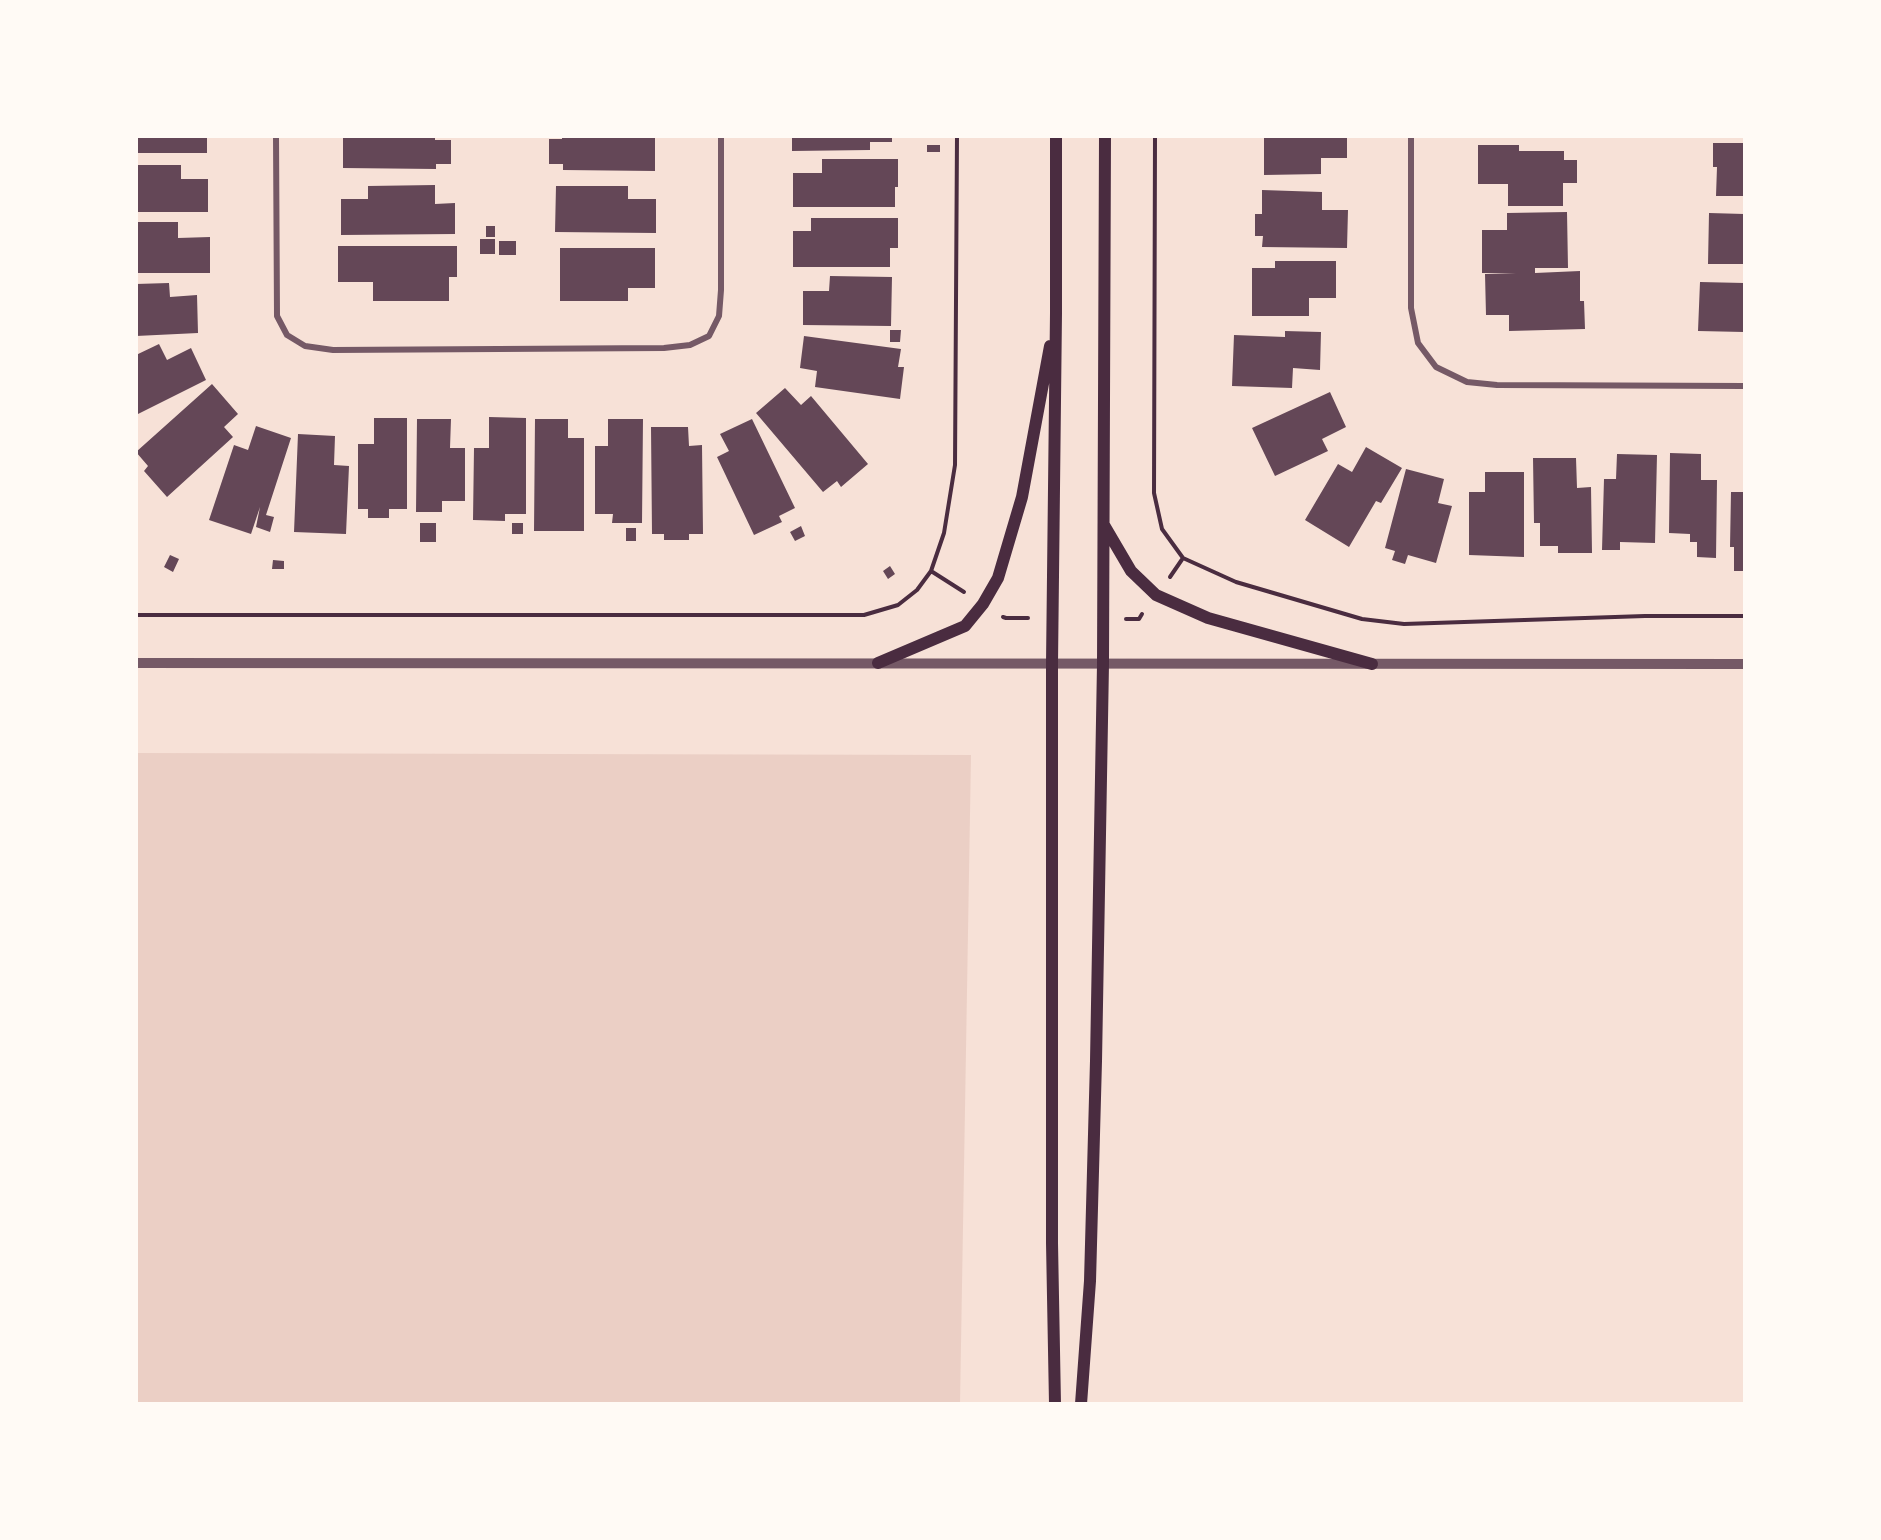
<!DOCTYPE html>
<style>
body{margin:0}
#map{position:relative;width:1881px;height:1540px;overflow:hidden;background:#f7e1d7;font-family:"IBM Plex Serif",serif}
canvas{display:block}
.frame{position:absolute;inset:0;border:138px solid #fffaf5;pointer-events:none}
</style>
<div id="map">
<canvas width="1881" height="1540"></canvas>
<div class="frame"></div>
</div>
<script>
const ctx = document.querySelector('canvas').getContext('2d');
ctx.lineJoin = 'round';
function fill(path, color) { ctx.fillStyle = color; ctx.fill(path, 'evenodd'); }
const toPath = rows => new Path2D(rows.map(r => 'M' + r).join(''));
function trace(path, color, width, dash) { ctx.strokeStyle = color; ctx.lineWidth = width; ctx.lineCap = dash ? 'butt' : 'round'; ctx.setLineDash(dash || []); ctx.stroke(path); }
const green = toPath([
 [137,753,971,755,960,1403,137,1403]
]);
const building = toPath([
 [136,136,207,136,207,153,136,153],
 [343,136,435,136,435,140,451,140,451,164,436,164,436,169,343,168],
 [562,136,655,136,655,171,563,170,563,164,549,164,549,139,562,139],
 [792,136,892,136,892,142,870,142,870,150,792,151],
 [1264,136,1347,136,1347,158,1321,158,1321,174,1264,175],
 [1713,143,1744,143,1744,196,1716,196,1717,167,1713,167],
 [927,145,940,145,940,152,927,152],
 [1478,145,1519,145,1519,151,1564,151,1564,160,1577,160,1577,183,1563,183,1563,206,1508,206,1508,184,1478,184],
 [822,159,898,159,898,187,895,187,895,207,793,207,793,173,822,173],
 [136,165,181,165,181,179,208,179,208,212,136,212],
 [435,185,435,204,455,203,455,234,341,235,341,199,368,199,368,186],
 [556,186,628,186,628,199,656,199,656,233,555,232],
 [1262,190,1322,192,1322,210,1348,210,1347,248,1262,247,1263,236,1255,236,1255,214,1262,214],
 [1567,212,1568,268,1535,268,1535,273,1580,271,1580,301,1584,301,1585,329,1509,331,1509,315,1486,315,1485,274,1516,273,1482,273,1482,230,1507,230,1507,213],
 [1709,213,1744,214,1744,264,1708,264],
 [811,218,898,218,898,248,890,248,890,267,793,267,793,231,811,231],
 [136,222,178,222,178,238,210,237,210,273,136,273],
 [486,226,495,226,495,237,486,237],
 [480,239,495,239,495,254,480,254],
 [499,241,516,241,516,255,499,255],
 [338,246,457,246,457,277,449,277,449,301,373,301,373,282,338,282],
 [560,248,655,248,655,288,628,288,628,301,560,301],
 [1275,261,1336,261,1336,298,1309,298,1309,316,1252,316,1252,268,1275,268],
 [830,276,892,277,891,326,803,325,803,291,829,291],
 [1700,282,1744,283,1744,332,1698,331],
 [169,283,170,297,197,295,198,333,136,336,136,284],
 [890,330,901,330,900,342,890,342],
 [1285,331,1321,332,1320,370,1293,368,1292,388,1232,386,1234,335,1285,337],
 [804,336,901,349,898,367,904,367,900,399,815,387,817,371,800,368],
 [159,344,167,360,191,348,206,380,136,415,136,355],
 [212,384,238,414,224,427,233,437,167,497,144,471,148,466,136,452],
 [785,388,801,405,811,396,868,464,841,487,837,481,823,492,756,413],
 [1330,392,1346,427,1322,439,1328,451,1275,476,1252,428],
 [489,417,526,418,526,514,505,514,505,521,473,520,474,448,489,448],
 [374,418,407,418,407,509,389,509,389,518,368,518,368,509,358,509,358,444,374,444],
 [417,419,451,419,450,448,465,448,465,501,442,501,442,512,416,512],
 [535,419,568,419,568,438,584,438,584,531,534,531],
 [608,419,643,419,642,523,612,523,613,514,595,514,595,446,608,446],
 [752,419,795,508,779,516,782,522,754,535,717,457,729,451,720,434],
 [256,426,291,438,266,515,274,517,270,532,256,527,260,507,251,534,209,520,234,445,248,450],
 [651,427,688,427,689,446,702,445,703,534,689,534,689,540,664,540,664,534,652,534],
 [298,434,335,436,334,465,349,466,346,534,294,532],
 [1366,447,1402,468,1381,503,1376,501,1349,547,1305,520,1338,464,1352,472],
 [1670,453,1701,454,1701,480,1717,480,1716,558,1697,557,1697,542,1690,542,1690,534,1669,533],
 [1617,454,1657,455,1655,543,1620,542,1620,550,1602,550,1604,479,1616,479],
 [1533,458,1576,458,1577,488,1591,487,1592,553,1558,553,1558,546,1540,546,1540,523,1534,523],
 [1406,469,1444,479,1438,503,1452,506,1436,563,1408,555,1405,564,1392,560,1395,551,1385,548],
 [1485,472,1524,472,1524,557,1469,555,1469,492,1485,492],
 [1731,492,1744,492,1744,571,1734,571,1734,547,1730,547],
 [420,523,436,523,436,542,420,542],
 [512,523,523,523,523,534,512,534],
 [801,526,805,536,795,541,790,532],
 [626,528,636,528,636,541,626,541],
 [170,555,179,559,173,572,164,567],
 [273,560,284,561,284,569,272,569],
 [890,566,895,574,888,579,883,571]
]);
const path = toPath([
 [1155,136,1154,493,1162,529,1183,558,1236,582,1362,619,1404,624,1645,616,1744,616],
 [931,571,944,533,955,465,957,136],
 [1170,577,1183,558],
 [136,615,864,615,898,605,917,590,931,571,964,592],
 [1003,617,1006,618,1028,618],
 [1126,619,1139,619,1142,614]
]);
const minor = toPath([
 [276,136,277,316,287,335,305,346,333,350,664,348,690,345,709,336,719,316,721,290,721,136],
 [1411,136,1411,308,1418,343,1436,367,1467,382,1497,385,1744,386]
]);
const tertiary = toPath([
 [136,663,1744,664]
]);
const secondary = toPath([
 [1104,525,1131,571,1156,595,1208,618,1372,664],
 [878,663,965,626,983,604,998,578,1022,497,1050,346],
 [1055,1404,1052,1243,1052,663,1056,313,1056,136],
 [1081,1404,1090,1281,1096,1061,1103,664,1105,136]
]);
fill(green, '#ebcfc5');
fill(building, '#644757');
trace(path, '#4a2c40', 4);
trace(minor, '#755966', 6);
trace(tertiary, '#755966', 10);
trace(secondary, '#4a2c40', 12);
</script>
